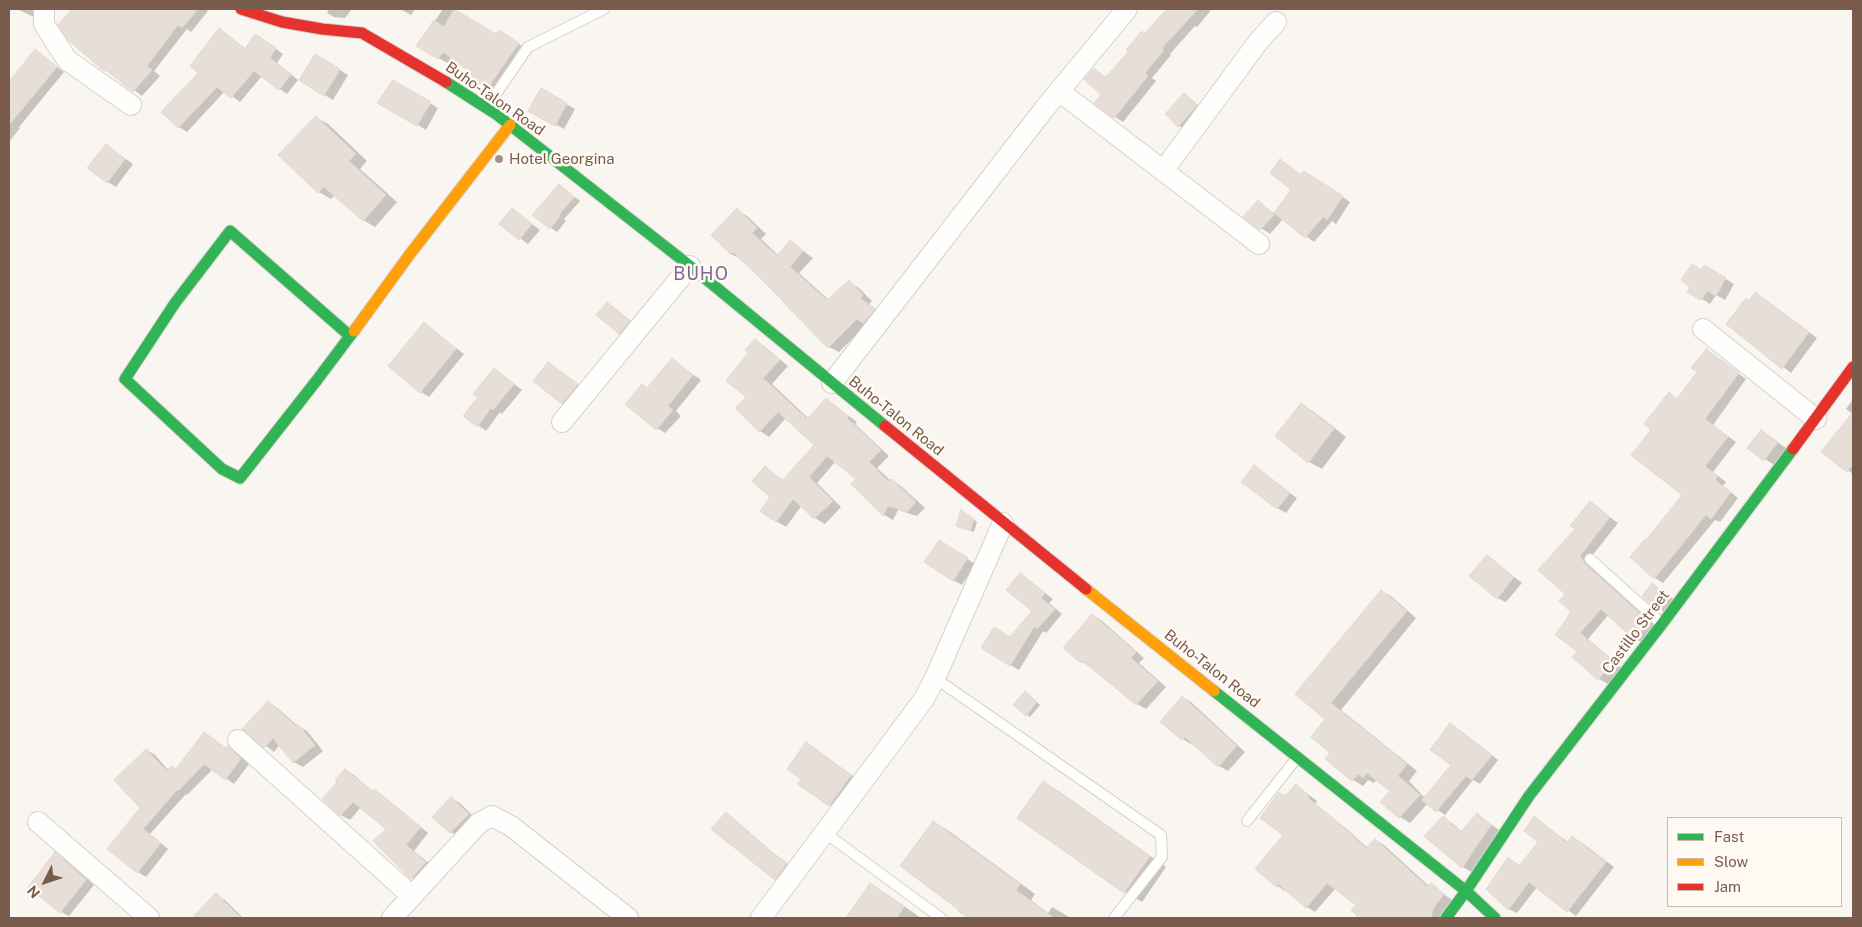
<!DOCTYPE html>
<style>
body{margin:0}
#map{position:relative;width:1862px;height:927px;overflow:hidden;background:#f9f5f0;font-family:"Public Sans",sans-serif}
canvas{display:block}
.frame{position:absolute;inset:0;border:10px solid #7a5c4d;pointer-events:none}
.legend{position:absolute;left:1667px;top:817px;width:175px;height:90px;box-sizing:border-box;background:#fffaf3;border:1px solid #cabbb1;margin:0;padding:6px 9px;list-style:none;font-size:15px;color:#7a5c4d}
.legend li{display:flex;align-items:center;gap:10px;height:25px}
.legend b{width:25px;border:1px solid #cabbb1}
.north{position:absolute;left:20px;top:857px;width:50px;height:50px;-webkit-text-stroke:4px #fffaf3;paint-order:stroke;rotate:229deg;font-size:14px;font-weight:700;line-height:20px;text-align:center;color:#7a5c4d}
.north::after{content:'';display:block;margin:auto;width:18px;height:22px;background:#7a5c4d;clip-path:polygon(50% 0,100% 100%,50% 72%,0 100%)}
</style>
<div id="map">
<canvas width="1862" height="927"></canvas>
<div class="frame"></div>
<ul class="legend">
<li><b style="height:6px;background:#30b455"></b>Fast</li>
<li><b style="height:6px;background:#ff9f0a"></b>Slow</li>
<li><b style="height:6px;background:#e5322d"></b>Jam</li>
</ul>
<div class="north">N</div>
</div>
<script>
const ctx = document.querySelector('canvas').getContext('2d');
ctx.lineJoin = 'round';
function fill(path, color) { ctx.fillStyle = color; ctx.fill(path, 'evenodd'); }
const toPath = rows => new Path2D(rows.map(r => 'M' + r).join(''));
function trace(path, color, width, dash) { ctx.strokeStyle = color; ctx.lineWidth = width; ctx.lineCap = dash ? 'butt' : 'round'; ctx.setLineDash(dash || []); ctx.stroke(path); }
function label(font, color, halo, rows, align = 'center') {
  ctx.font = font + ' "Public Sans",sans-serif'; ctx.lineWidth = 5; ctx.setLineDash([]); ctx.textBaseline = 'middle'; ctx.strokeStyle = halo; ctx.fillStyle = color; for (const [text, x, y, turn = 0] of rows) {
    ctx.save(); ctx.translate(x, y); ctx.rotate((+turn || 0) * Math.PI / 180); ctx.textAlign = isNaN(turn) ? turn : align; if (halo) ctx.strokeText(text, 0, 0); ctx.fillText(text, 0, 0); ctx.restore();
  }
}
const shadow = toPath([
 [17,9,41,9,36,18],
 [74,9,204,9,208,11,191,32,187,29,154,71,160,76,142,96,114,75,105,70,60,25],
 [329,9,352,9,345,18,334,17,327,13],
 [400,9,415,9,411,15],
 [443,9,455,9,454,10,497,36,507,37,527,49,496,93,468,75,471,71,452,57,447,63,418,45],
 [1169,9,1212,9,1197,27,1195,26,1170,54,1171,55,1152,78,1156,81,1123,122,1115,117,1103,95,1094,69,1107,78],
 [220,30,246,49,264,40,283,54,277,63,298,80,287,94,262,76,240,102,225,91,187,132,179,127,163,112,200,72],
 [35,51,64,72,19,127,20,128,9,142,9,84,24,66],
 [315,55,348,75,333,100,300,80],
 [393,82,438,108,426,130,379,102],
 [541,90,575,109,564,129,530,110],
 [1184,95,1192,100,1204,111,1188,130,1179,126],
 [316,117,328,124,367,161,360,169,397,202,375,227,363,220,335,195,331,199,319,192,280,155],
 [106,145,133,164,116,187,108,182],
 [1281,161,1302,176,1313,177,1350,202,1336,224,1332,221,1314,242,1283,219,1270,234,1245,217,1258,202,1275,214,1292,190],
 [559,185,580,201,564,219,566,221,557,232,551,228],
 [513,210,540,230,528,244,501,224],
 [737,210,747,216,766,234,761,239,779,256,791,242,813,258,799,273,829,300,849,282,859,288,872,301,869,304,884,315,867,324,839,352,829,347,741,259,731,254],
 [1704,266,1734,284,1725,300,1716,295,1710,304,1689,291],
 [1764,299,1817,338,1791,373,1727,324,1749,302],
 [607,303,638,326,628,337,620,333],
 [424,324,464,354,429,397,421,392],
 [755,341,764,346,788,366,772,384,809,419,827,400,857,422,855,424,889,456,877,468,891,481,892,480,901,486,925,508,917,516,898,510,893,520,884,515,852,484,857,479,836,461,817,483,841,507,825,524,815,518,802,505,786,527,776,521,765,468,784,481,816,444,786,418,769,437,760,431,747,396,749,353],
 [1706,350,1746,379,1713,425,1736,442,1713,472,1726,482,1723,486,1738,498,1720,522,1715,520,1663,583,1655,578,1646,541,1683,495,1653,430,1669,394,1678,399,1699,372],
 [672,360,701,380,676,411,681,416,665,433,657,428,648,389],
 [548,363,585,390,571,407,562,403],
 [494,369,522,390,502,414,500,412,486,431,465,416,479,397],
 [1853,399,1853,474,1823,452,1853,414,1846,409],
 [1301,404,1314,412,1346,437,1322,469,1309,462],
 [1761,431,1786,448,1774,465,1749,448],
 [1254,467,1297,498,1286,513,1277,508],
 [1590,503,1618,523,1588,561,1594,570,1654,625,1641,642,1632,637,1609,614,1588,639,1621,667,1608,684,1599,679,1574,657,1579,651,1573,612,1567,594,1576,529],
 [965,513,977,522,974,532,957,526],
 [948,546,975,564,962,585,953,580],
 [1487,556,1522,583,1506,602,1497,598],
 [1020,575,1053,599,1049,603,1062,614,1046,633,1043,631,1019,670,1010,665,1010,639,1034,611],
 [1653,585,1673,599,1664,612,1643,596],
 [1381,591,1392,597,1416,618,1341,710,1417,771,1409,781,1425,798,1453,765,1458,729,1498,760,1480,784,1473,780,1445,815,1428,803,1410,823,1400,817,1392,791,1377,779,1374,783,1368,780,1363,786,1353,780,1331,753,1327,719,1297,694],
 [1092,615,1101,620,1144,658,1139,663,1166,687,1146,709,1137,704,1092,666,1091,667,1082,662,1065,648],
 [1029,695,1040,705,1030,717,1027,715],
 [1182,697,1191,702,1245,752,1228,771,1219,766,1193,742,1191,744,1183,739,1162,721],
 [268,702,276,707,298,726,307,731,323,751,303,767,294,762,280,744,274,752,244,729],
 [204,733,227,749,228,747,237,752,249,764,234,784,213,769,187,795,186,794,150,834,168,849,146,877,138,872,147,750,155,755,169,771,177,770],
 [807,744,863,783,843,813,799,784,803,779],
 [345,770,354,775,373,792,374,791,382,795,428,833,414,851,434,867,420,883,412,878,375,841,388,829,361,807,350,820,341,815,323,799,339,782],
 [1043,783,1060,792,1166,867,1142,902,1125,892],
 [1296,785,1317,801,1315,804,1343,826,1368,848,1375,840,1384,845,1430,887,1431,885,1452,900,1440,918,1361,918,1353,910,1358,905,1336,888,1315,912,1307,907,1286,889,1285,891,1277,886,1284,834,1285,797],
 [451,798,460,803,476,819,459,837,451,832,434,817],
 [726,814,734,819,778,857,795,869,784,883,775,879],
 [1477,815,1499,830,1471,872,1463,867,1425,836,1443,818,1452,823,1462,832],
 [1535,818,1569,843,1573,838,1581,842,1614,867,1576,916,1537,887,1517,913,1508,909,1508,858,1520,866,1540,842],
 [934,822,949,831,1035,894,1031,900,1048,913,1052,907,1071,918,970,918,960,911],
 [55,854,64,859,94,885,69,916,61,912],
 [870,885,888,895,921,918,848,918],
 [216,895,225,900,243,918,193,918]
]);
const building = toPath([
 [72,9,198,9,182,28,178,25,147,66,152,70,133,92,106,70,104,71,68,40,58,25,72,9],
 [454,9,496,34,499,30,519,43,487,89,466,75,469,71,443,52,438,59,416,46,434,20,444,27,454,9],
 [1167,9,1198,9,1162,48,1164,50,1145,73,1148,76,1114,118,1094,103,1101,95,1084,79,1094,68,1105,78,1128,52,1126,50,1142,31,1144,34,1167,9],
 [219,28,245,49,255,34,276,48,270,58,291,74,279,90,254,71,231,98,217,87,178,128,161,112,198,73,190,66,219,28],
 [35,49,57,67,9,125,9,82,35,49],
 [315,54,340,69,324,96,299,80,315,54],
 [393,80,431,102,417,126,377,103,393,80],
 [541,88,567,103,555,126,528,111,541,88],
 [1184,93,1197,105,1178,127,1165,114,1184,93],
 [316,116,356,154,349,161,386,195,363,221,324,187,318,193,278,155,316,116],
 [106,144,125,159,107,183,87,168,106,144],
 [1280,159,1301,175,1304,171,1343,196,1327,220,1323,217,1305,238,1274,213,1291,190,1270,173,1280,159],
 [559,184,574,197,559,215,560,216,550,229,532,215,559,184],
 [1258,200,1274,215,1260,230,1243,217,1258,200],
 [512,208,532,224,519,240,499,224,512,208],
 [737,208,757,228,752,233,777,256,790,240,803,251,790,267,827,300,849,280,863,295,860,298,875,309,863,323,857,319,828,348,782,301,783,300,733,252,731,255,711,235,737,208],
 [1692,264,1701,270,1704,265,1726,278,1716,296,1707,291,1701,300,1687,292,1690,287,1681,280,1692,264],
 [1755,292,1809,332,1782,369,1726,324,1746,298,1749,301,1755,292],
 [607,302,630,321,619,334,596,315,607,302],
 [424,322,456,349,420,393,388,366,424,322],
 [755,339,780,360,763,378,807,419,826,398,848,416,847,418,881,450,869,462,888,481,892,479,916,502,907,512,888,506,883,516,851,484,856,479,827,456,809,477,833,501,814,519,793,499,776,522,760,511,770,497,752,481,765,466,782,481,814,445,778,412,759,432,735,408,746,397,726,381,748,353,745,350,755,339],
 [1706,349,1739,373,1705,419,1728,437,1705,466,1718,476,1715,480,1731,492,1711,519,1706,515,1654,579,1630,557,1645,539,1646,540,1682,495,1631,455,1651,430,1644,424,1669,392,1677,399,1697,372,1691,368,1706,349],
 [672,358,693,375,668,406,673,410,656,430,625,404,642,384,647,388,672,358],
 [548,362,578,384,562,404,533,381,548,362],
 [494,368,514,384,493,410,491,408,477,427,463,416,478,397,473,394,494,368],
 [1301,403,1334,429,1308,463,1275,436,1301,403],
 [1853,412,1853,464,1847,472,1821,452,1853,412],
 [1761,430,1778,442,1764,461,1747,448,1761,430],
 [1254,465,1290,493,1277,509,1241,482,1254,465],
 [1590,501,1610,517,1580,556,1585,564,1646,619,1632,638,1601,609,1580,633,1614,661,1598,680,1572,657,1577,651,1555,635,1571,612,1559,601,1565,594,1538,570,1575,529,1570,526,1590,501],
 [961,510,974,519,970,531,956,526,961,510],
 [939,540,968,558,953,581,924,562,939,540],
 [1487,555,1514,577,1497,599,1469,576,1487,555],
 [1020,573,1045,593,1041,598,1055,609,1037,629,1034,627,1010,666,981,648,994,627,1010,637,1032,611,1006,590,1020,573],
 [1652,583,1665,594,1654,608,1642,596,1652,583],
 [1381,590,1407,611,1331,703,1407,764,1398,776,1420,795,1399,818,1380,802,1390,791,1367,773,1363,778,1358,774,1352,781,1325,759,1330,753,1311,737,1325,719,1295,694,1381,590],
 [1092,614,1136,652,1131,658,1158,681,1136,705,1083,661,1081,663,1063,648,1092,614],
 [1025,691,1037,702,1026,716,1013,705,1025,691],
 [1182,696,1237,746,1218,767,1185,737,1182,740,1160,722,1182,696],
 [268,701,296,726,298,724,315,745,293,763,273,738,264,748,242,729,268,701],
 [1450,723,1492,755,1472,780,1466,776,1436,812,1422,800,1451,765,1430,750,1450,723],
 [204,732,226,748,228,746,241,759,225,780,204,764,178,791,177,790,143,829,161,843,137,873,107,849,140,808,114,780,146,749,167,771,172,766,176,769,204,732],
 [806,742,851,775,829,806,797,784,801,779,787,769,806,742],
 [345,769,372,791,374,789,421,827,406,845,426,862,411,879,373,841,386,829,353,802,340,816,322,799,337,782,335,780,345,769],
 [1043,781,1150,856,1124,893,1017,818,1043,781],
 [1296,784,1309,796,1308,798,1334,819,1366,848,1375,839,1428,887,1431,883,1444,894,1433,909,1431,918,1359,918,1351,910,1356,905,1327,883,1306,908,1278,884,1276,887,1255,869,1283,835,1260,818,1279,792,1285,796,1296,784],
 [451,797,469,814,450,833,432,817,451,797],
 [726,812,769,850,787,863,775,880,711,829,726,812],
 [1477,813,1491,825,1462,868,1424,836,1443,816,1461,832,1477,813],
 [1534,816,1567,843,1572,836,1606,862,1567,912,1529,882,1508,910,1486,889,1508,857,1519,866,1538,842,1524,831,1534,816],
 [933,821,1020,884,1016,890,1054,918,968,918,958,911,959,910,900,866,933,821],
 [55,852,86,880,60,913,28,887,55,852],
 [870,883,904,907,897,918,846,918,870,883],
 [216,893,241,918,192,918,216,893]
]);
const lane = toPath([
 [487,107,528,47,604,9],
 [1590,559,1662,624],
 [935,678,1161,835,1162,857,1114,918],
 [1247,821,1296,759],
 [824,832,941,918]
]);
const street = toPath([
 [44,9,44,24,67,60,131,105],
 [1059,91,1259,244],
 [1163,171,1258,42,1276,22],
 [1703,329,1816,419],
 [832,383,1045,108,1127,9],
 [562,422,690,266],
 [238,740,412,896],
 [38,822,149,918],
 [392,918,479,823,492,816,511,826,628,918],
 [761,918,924,699,935,678,1003,523]
]);
const fast = toPath([
 [446,82,496,114,690,266,885,426],
 [350,336,230,231,175,303,125,379,222,469,240,478,317,380,350,336,354,331],
 [1214,691,1466,891,1495,918],
 [1446,918,1466,891,1529,796,1662,624,1793,449]
]);
const slow = toPath([
 [354,331,410,254,510,125],
 [1086,589,1214,691]
]);
const jam = toPath([
 [241,9,282,22,322,29,362,33,446,82],
 [885,426,1086,589],
 [1793,449,1853,367]
]);
const markers = [
 [499,159,5,"#a69286"]
];
const streetNames = [
 ["Buho-Talon Road",495,99,35],
 ["Buho-Talon Road",896,416,39],
 ["Castillo Street",1636,632,-53],
 ["Buho-Talon Road",1212,669,38]
];
const poiNames = [
 ["Hotel Georgina",509,159]
];
const quarterNames = [
 ["BUHO",701,274]
];
fill(shadow, '#0003');
fill(building, '#e6ded7');
trace(building, '#e2d8d2', 1);
trace(lane, '#d7d1cb', 12);
trace(street, '#d7d1cb', 22);
trace(fast, '#d9d2cb', 13);
trace(slow, '#d9d2cb', 13);
trace(jam, '#d9d2cb', 13);
trace(lane, '#fefefd', 10);
trace(street, '#fefefd', 20);
trace(fast, '#30b455', 11);
trace(slow, '#ff9f0a', 11);
trace(jam, '#e5322d', 11);
for (const [x, y, r, color] of markers) { const dot = new Path2D(); dot.arc(x, y, r, 0, 2 * Math.PI); ctx.fillStyle = color; ctx.fill(dot); trace(dot, '#fffaf3', 2); }
label('15px', '#7a5c4d', '#fffaf3', streetNames);
label('15px', '#7a5c4d', '#fffaf3', poiNames, 'left');
ctx.letterSpacing = '1px';
label('18px', '#846695', '#fffaf3', quarterNames);
ctx.letterSpacing = '0px';
</script>
